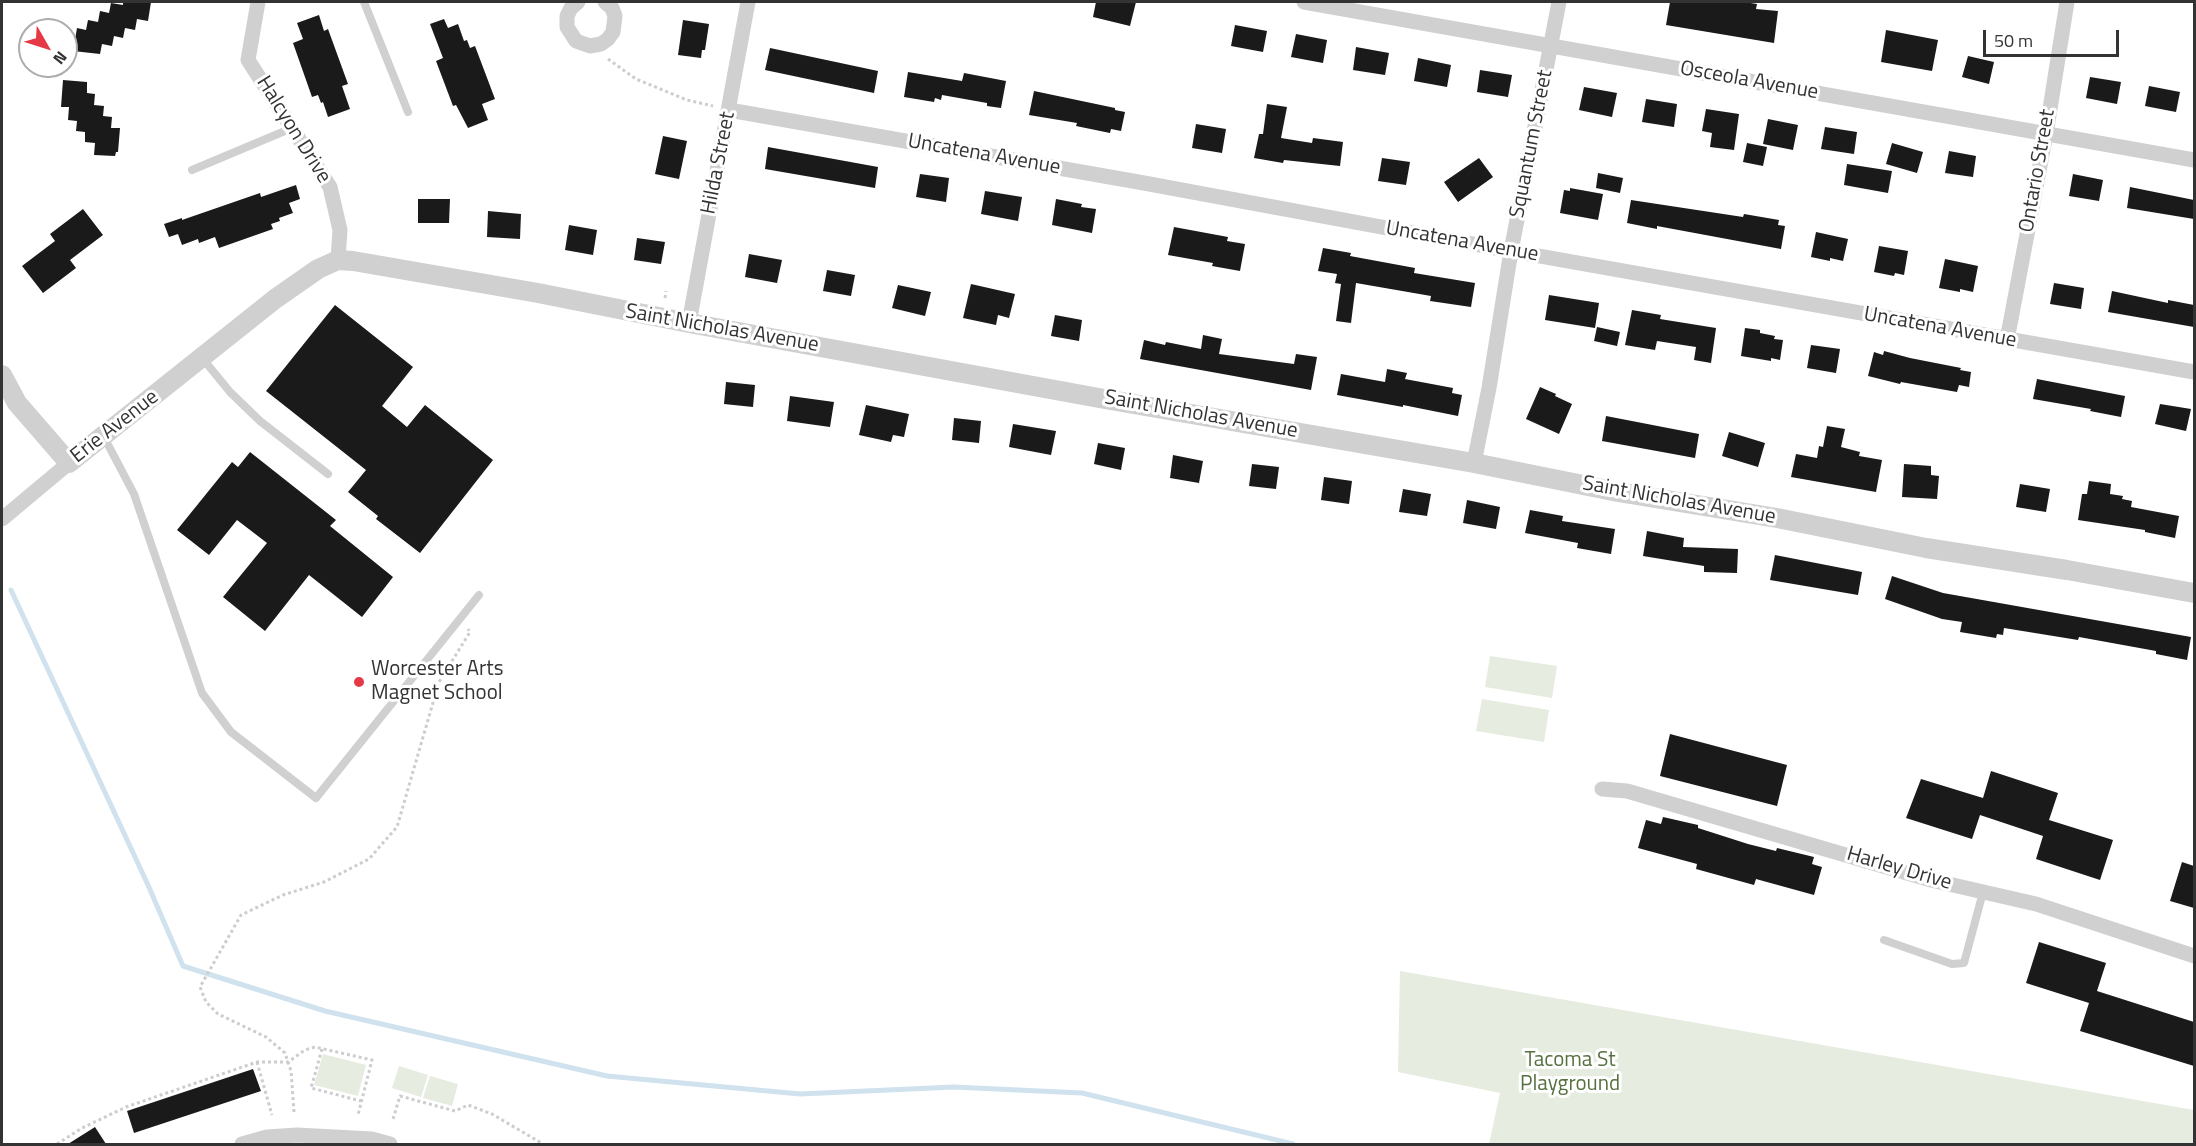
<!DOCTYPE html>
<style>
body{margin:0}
#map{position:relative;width:2196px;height:1146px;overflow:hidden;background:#fff;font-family:"Titillium Web",sans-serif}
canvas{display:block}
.frame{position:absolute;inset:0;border:3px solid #333;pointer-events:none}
.north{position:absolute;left:18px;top:18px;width:60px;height:60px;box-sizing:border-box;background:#fff;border:2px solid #adadad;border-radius:50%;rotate:129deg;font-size:16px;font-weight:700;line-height:24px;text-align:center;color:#333}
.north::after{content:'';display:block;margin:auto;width:21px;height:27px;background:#e63946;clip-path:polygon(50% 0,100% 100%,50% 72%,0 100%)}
.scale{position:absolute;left:1983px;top:30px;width:136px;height:27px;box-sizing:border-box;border:3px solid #333;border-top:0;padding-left:8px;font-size:18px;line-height:21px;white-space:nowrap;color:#333;-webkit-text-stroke:4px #fff;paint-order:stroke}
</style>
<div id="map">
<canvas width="2196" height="1146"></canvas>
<div class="frame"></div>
<div class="north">N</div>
<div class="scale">50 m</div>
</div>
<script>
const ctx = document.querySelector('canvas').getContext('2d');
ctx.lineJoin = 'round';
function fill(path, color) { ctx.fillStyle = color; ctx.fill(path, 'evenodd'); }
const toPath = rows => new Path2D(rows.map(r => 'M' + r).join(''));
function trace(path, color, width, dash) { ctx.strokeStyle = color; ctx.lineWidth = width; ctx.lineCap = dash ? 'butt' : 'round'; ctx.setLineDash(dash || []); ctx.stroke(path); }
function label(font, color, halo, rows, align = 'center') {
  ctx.font = font + ' "Titillium Web",sans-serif'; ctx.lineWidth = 6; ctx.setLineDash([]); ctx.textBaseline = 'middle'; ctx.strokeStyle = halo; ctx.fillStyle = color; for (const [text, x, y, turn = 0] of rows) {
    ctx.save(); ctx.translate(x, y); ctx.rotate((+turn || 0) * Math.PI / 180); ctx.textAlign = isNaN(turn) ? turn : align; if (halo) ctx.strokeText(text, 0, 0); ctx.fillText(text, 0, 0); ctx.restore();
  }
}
const green = toPath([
 [1490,656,1557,666,1552,698,1485,687],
 [1482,699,1549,710,1544,742,1476,731],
 [1400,971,2194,1110,2194,1144,1489,1144,1500,1093,1398,1072],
 [323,1054,366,1065,358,1096,314,1085],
 [399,1066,428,1075,421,1097,392,1088],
 [430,1076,458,1084,452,1106,423,1098]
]);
const stream = toPath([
 [11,590,148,885,183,966,325,1011,607,1076,800,1094,954,1087,1082,1093,1293,1144]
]);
const building = toPath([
 [123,2,151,2,148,21,137,19,135,30,125,28,123,38,114,36,112,46,102,44,100,54,73,51,77,28,86,30,88,20,98,22,100,11,109,13,111,3,123,5],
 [1096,2,1136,2,1130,26,1093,17],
 [1670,2,1744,2,1757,4,1756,9,1778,11,1774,43,1666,25],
 [319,15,324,31,328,29,348,84,342,86,350,109,328,117,323,102,321,103,318,95,312,97,293,43,303,39,297,23],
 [444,19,448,28,458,24,464,41,467,40,470,48,475,46,495,99,482,104,488,120,468,128,456,105,453,106,436,61,443,58,430,24],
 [683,20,709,24,705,50,702,50,701,58,678,55],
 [1235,25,1267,31,1263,52,1231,46],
 [1886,30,1938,40,1932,71,1881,62],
 [1296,34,1327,40,1323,63,1291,57],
 [1356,47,1389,53,1385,75,1353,70],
 [770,48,878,71,874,93,765,70],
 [1968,56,1994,62,1989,84,1962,77],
 [1418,58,1451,65,1447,87,1414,81],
 [1480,70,1512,75,1508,97,1477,92],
 [908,72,962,81,964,73,1006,81,1001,108,987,106,987,103,942,95,941,100,935,98,934,102,904,97],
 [2090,77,2121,82,2117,104,2086,98],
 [63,80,87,82,87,93,95,94,94,105,104,106,103,116,112,117,111,128,120,128,118,152,116,152,115,156,94,155,95,143,85,142,85,132,76,131,77,121,68,120,69,107,61,107],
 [2149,86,2180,92,2176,112,2145,106],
 [1584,87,1617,93,1612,117,1579,110],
 [1034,91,1115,108,1115,110,1125,112,1121,131,1111,129,1110,133,1076,126,1077,123,1029,115],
 [1646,99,1677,104,1674,127,1642,122],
 [1267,104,1287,107,1281,138,1312,143,1313,138,1343,142,1340,166,1284,160,1283,163,1254,158,1259,134,1263,134],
 [1706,109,1739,114,1734,150,1710,147,1712,133,1702,131],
 [1768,119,1798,125,1793,150,1763,144],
 [1196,124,1226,129,1222,153,1192,148],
 [1825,127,1857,132,1854,154,1821,149],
 [663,136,687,141,679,179,655,174],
 [1747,143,1767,147,1763,166,1743,162],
 [1892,143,1923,152,1917,173,1886,164],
 [768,147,878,167,875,188,765,169],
 [1949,151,1976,156,1973,177,1945,173],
 [1382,158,1410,162,1406,185,1378,181],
 [1479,158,1493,177,1458,202,1444,182],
 [1847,164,1892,171,1888,193,1844,185],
 [1598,173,1623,178,1620,193,1596,188],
 [920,174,949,178,946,202,916,197],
 [2073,174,2103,180,2099,201,2069,196],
 [296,185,300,199,289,203,293,213,279,218,280,221,271,224,273,229,219,248,215,237,199,243,198,239,182,245,178,234,169,237,164,224,182,218,182,220,260,193,261,197],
 [2130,187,2194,200,2194,219,2127,208],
 [1570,188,1603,194,1598,220,1560,213,1564,190,1570,191],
 [985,191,1022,197,1018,221,981,214],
 [418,199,450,199,449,223,418,223],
 [1056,199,1082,204,1081,207,1096,209,1092,233,1052,225],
 [1631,200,1743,217,1744,214,1779,220,1778,225,1785,226,1781,249,1657,226,1657,229,1627,223],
 [83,209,103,235,70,260,76,268,43,293,22,266,55,241,50,234],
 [488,211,521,214,520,239,487,237],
 [569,225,597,230,593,255,565,250],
 [1174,227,1228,237,1227,241,1245,244,1240,271,1212,266,1213,263,1168,255],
 [1816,232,1848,239,1843,261,1830,258,1830,261,1811,257],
 [637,238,665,242,661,264,634,260],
 [1879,246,1908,251,1904,275,1895,273,1894,276,1874,272],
 [1323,248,1351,253,1350,256,1415,268,1414,273,1475,283,1471,307,1430,301,1431,296,1356,283,1351,323,1336,321,1341,284,1335,283,1337,274,1318,271],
 [749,254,782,260,777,283,745,277],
 [1945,259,1978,266,1973,292,1960,289,1960,292,1939,288],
 [827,270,855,275,851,296,823,291],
 [2054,283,2084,288,2081,309,2050,304],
 [971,284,1015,294,1009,318,998,315,996,325,963,318],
 [898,285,931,292,925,316,892,308],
 [2112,291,2168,303,2168,300,2194,305,2194,327,2108,312],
 [1549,295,1599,303,1595,328,1545,320],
 [335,305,413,367,382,406,407,427,425,405,493,460,420,553,376,519,378,516,348,492,366,470,266,391],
 [1632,310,1661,315,1660,319,1716,328,1711,363,1694,360,1696,347,1657,341,1655,350,1625,345],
 [1055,315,1082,320,1079,341,1051,336],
 [1597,327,1620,332,1617,346,1594,341],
 [1745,328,1760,330,1760,333,1775,336,1774,339,1783,340,1780,360,1771,358,1771,361,1741,356],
 [1203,335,1222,339,1219,354,1294,364,1296,354,1317,357,1311,390,1140,359,1144,340,1165,345,1166,342,1201,349],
 [1811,345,1840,349,1836,373,1807,368],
 [1884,351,1910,358,1961,368,1960,370,1971,372,1969,387,1959,385,1957,392,1901,382,1900,384,1868,376,1874,352,1883,355],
 [1387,369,1407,373,1405,379,1453,388,1452,393,1462,395,1458,416,1403,405,1403,407,1337,395,1341,374,1385,382],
 [2037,379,2125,396,2121,417,2090,411,2091,409,2033,399],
 [726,382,755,385,753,407,724,404],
 [1540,387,1556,394,1555,396,1572,404,1559,434,1526,419],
 [790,396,834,402,830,427,787,421],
 [2160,404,2191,409,2186,431,2155,424],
 [866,405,909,414,904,437,893,435,891,442,859,435],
 [1606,416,1699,434,1695,458,1602,441],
 [954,418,981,421,979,443,952,440],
 [1013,424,1056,431,1051,455,1009,447],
 [1827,426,1845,429,1841,447,1860,452,1859,456,1882,460,1876,492,1791,477,1796,454,1817,458,1819,446,1823,447],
 [1729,432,1765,443,1758,467,1722,456],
 [1098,443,1125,448,1121,470,1094,464],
 [250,452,336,520,330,526,393,577,362,617,309,575,265,631,223,597,267,543,237,520,209,555,177,530,232,462,238,467],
 [1173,455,1203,461,1199,483,1170,478],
 [1252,464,1279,467,1276,489,1249,486],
 [1904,464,1931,466,1931,475,1939,476,1937,499,1902,497],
 [1324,477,1352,481,1349,504,1321,500],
 [2089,481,2111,484,2110,494,2123,496,2122,499,2132,501,2131,507,2179,516,2175,538,2145,532,2145,530,2078,520,2082,494,2087,494],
 [2020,484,2050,489,2046,512,2016,507],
 [1403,489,1431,494,1427,516,1399,512],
 [1467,500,1500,507,1496,529,1463,523],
 [1530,510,1563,516,1562,521,1615,529,1611,554,1577,548,1578,543,1525,533],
 [1647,531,1684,538,1683,547,1738,549,1737,573,1704,572,1704,566,1643,556],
 [1775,555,1862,572,1858,595,1770,580],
 [1892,576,1943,593,2191,637,2187,660,2156,654,2156,651,2079,637,2078,640,2004,628,2003,635,1997,634,1996,638,1960,632,1962,622,1942,619,1885,599],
 [1670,734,1787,765,1777,806,1660,776],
 [1991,771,2058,793,2049,820,2113,840,2100,880,2036,859,2043,836,1980,815,1972,839,1906,818,1921,779,1983,798],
 [1663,817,1698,825,1698,828,1748,844,1776,851,1777,848,1814,857,1812,864,1822,867,1814,895,1756,879,1754,885,1696,869,1697,864,1638,848,1646,820,1661,824],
 [2182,862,2194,866,2194,908,2170,901],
 [2039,942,2106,963,2097,991,2194,1022,2194,1066,2080,1031,2089,1003,2026,983],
 [253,1069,261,1091,134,1133,127,1111],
 [95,1127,106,1144,68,1144]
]);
const path = toPath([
 [608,59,636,79,687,100,713,106],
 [665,298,666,291],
 [322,1049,311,1088,361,1101],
 [257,1062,272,1115],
 [294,1112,291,1071,285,1053,266,1037,218,1014,206,1002,200,987,241,915,283,895,324,882,369,859,397,827,439,682,470,632,468,629],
 [393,1119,400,1096,455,1111,468,1105,492,1114,543,1144],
 [57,1144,82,1128,126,1107,257,1062,288,1062,305,1050,315,1047,372,1060,358,1115]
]);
const service = toPath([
 [364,2,408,112],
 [192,170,292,128],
 [203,359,230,392,260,421,328,474],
 [104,437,134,494,202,693,231,732,316,798,479,595],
 [1884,940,1952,964,1964,963,1983,892]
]);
const minor = toPath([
 [258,2,248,60,330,187,340,230,338,260],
 [578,2,571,8,567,16,567,27,576,41,590,46,601,44,608,39,613,32,615,16,612,8,605,2],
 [1304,2,2194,160],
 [729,110,1144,183,1511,251,2194,372],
 [689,323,748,2],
 [2007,340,2046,134,2067,2],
 [1474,463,1489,388,1511,251,1559,2],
 [2,519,69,463],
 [1602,789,1627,791,1931,880,2036,904,2194,956],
 [242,1144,267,1137,297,1135,372,1139,390,1144]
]);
const tertiary = toPath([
 [2,375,17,403,69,463,275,299,318,269,338,260,353,261,538,293,689,323,1099,398,1474,463,1618,492,1777,518,1926,548,2067,570,2194,593]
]);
const markers = [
 [359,682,6,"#e63946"]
];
const streetNames = [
 ["Osceola Avenue",1749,81,10],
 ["Halcyon Drive",293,130,58],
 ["Squantum Street",1532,144,-79],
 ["Uncatena Avenue",984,155,10],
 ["Hilda Street",719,163,-79],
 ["Ontario Street",2038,171,-80],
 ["Uncatena Avenue",1462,242,10],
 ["Uncatena Avenue",1940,328,10],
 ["Saint Nicholas Avenue",722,329,10],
 ["Saint Nicholas Avenue",1201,415,10],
 ["Erie Avenue",115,427,-38],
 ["Saint Nicholas Avenue",1679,501,10],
 ["Harley Drive",1899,869,16]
];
const poiNames = [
 ["Worcester Arts",371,670],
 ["Magnet School",371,694]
];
const parkNames = [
 ["Tacoma St",1570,1061],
 ["Playground",1570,1085]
];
fill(green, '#e6ecdf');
trace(stream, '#cfe2ee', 5);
fill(building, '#1a1a1a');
trace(path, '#cdcdcd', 3, [3, 3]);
trace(service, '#d0d0d0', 8);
trace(minor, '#d0d0d0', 15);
trace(tertiary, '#d0d0d0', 20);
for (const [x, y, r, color] of markers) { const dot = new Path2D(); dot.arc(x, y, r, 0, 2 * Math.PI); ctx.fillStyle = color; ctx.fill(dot); trace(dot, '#fff', 2); }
label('21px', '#333', '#fff', streetNames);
label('21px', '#333', '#fff', poiNames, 'left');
label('21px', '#56703f', '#fff', parkNames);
</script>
